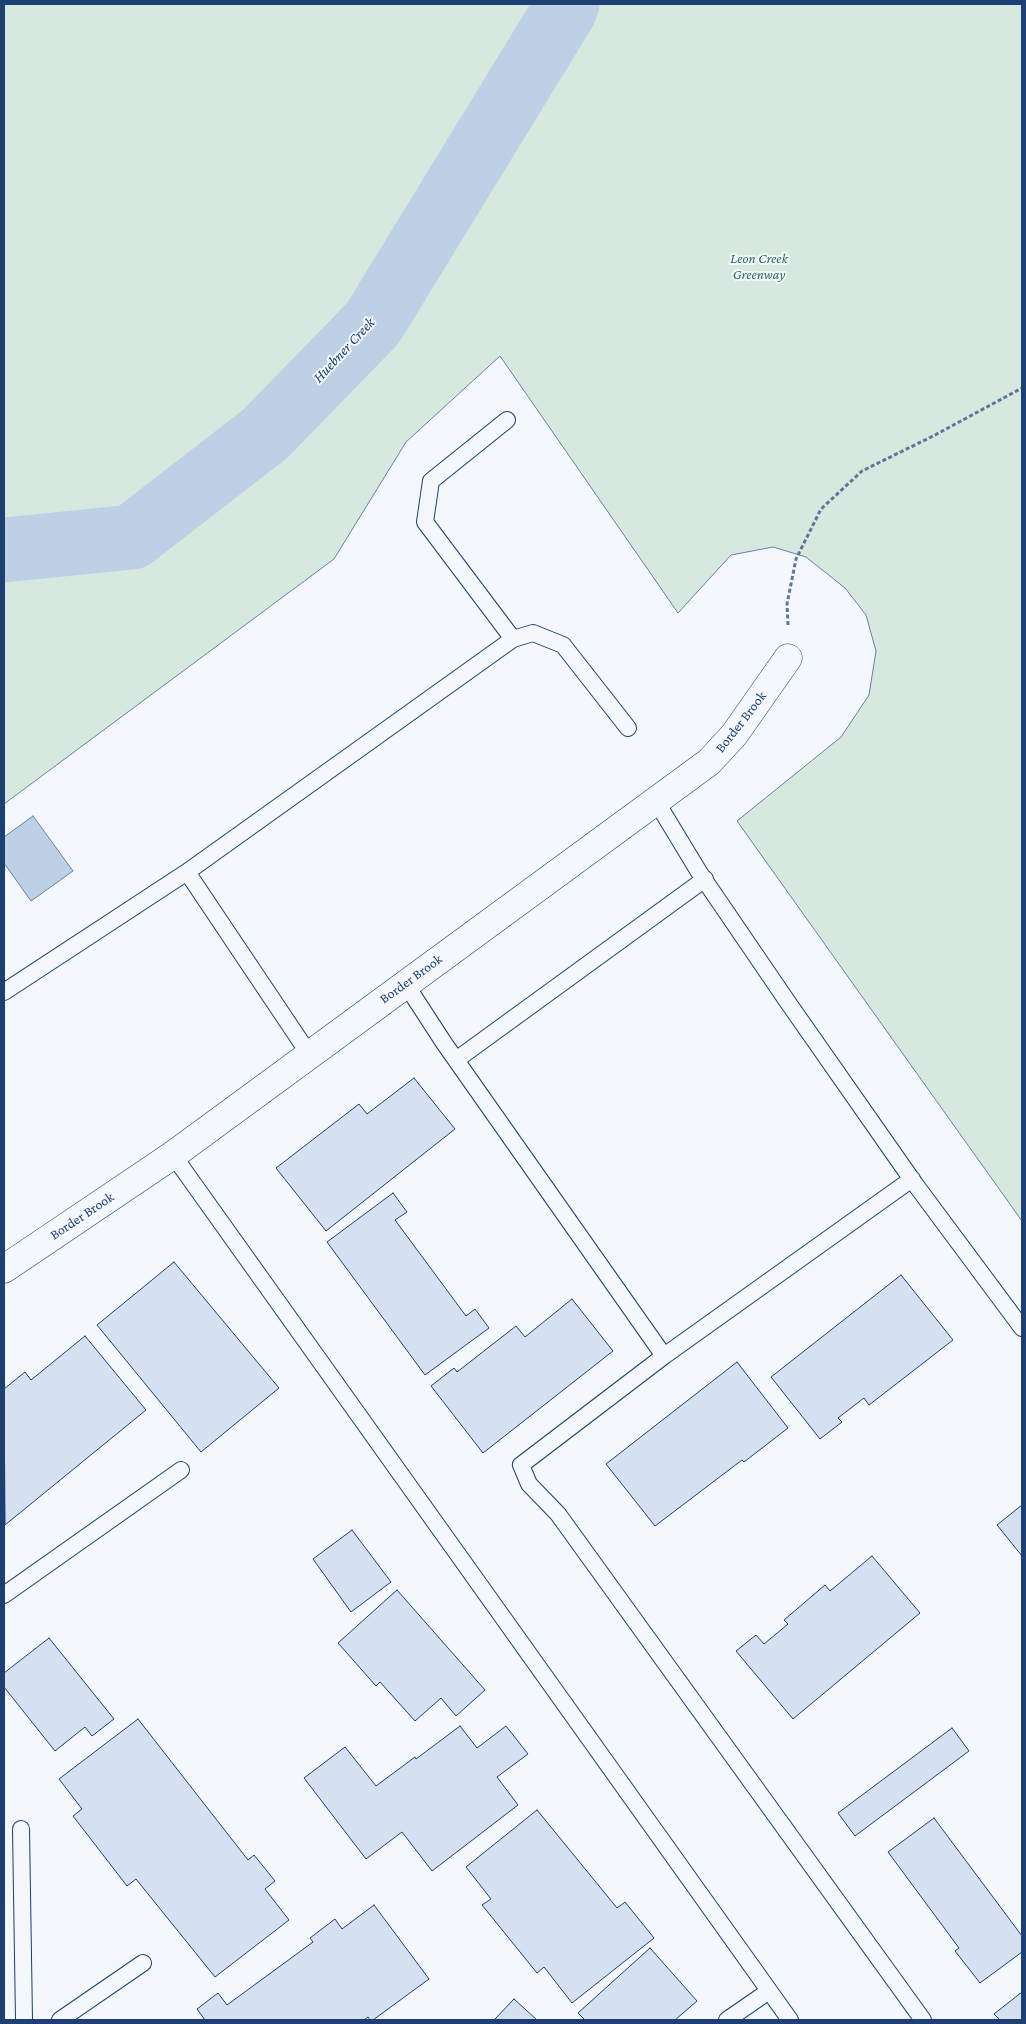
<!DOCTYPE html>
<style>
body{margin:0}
#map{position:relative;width:1026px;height:2024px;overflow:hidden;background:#f4f7fb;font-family:"Crimson Pro",serif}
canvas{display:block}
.frame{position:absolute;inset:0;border:5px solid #1d3f73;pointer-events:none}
</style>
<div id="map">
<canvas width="1026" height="2024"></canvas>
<div class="frame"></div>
</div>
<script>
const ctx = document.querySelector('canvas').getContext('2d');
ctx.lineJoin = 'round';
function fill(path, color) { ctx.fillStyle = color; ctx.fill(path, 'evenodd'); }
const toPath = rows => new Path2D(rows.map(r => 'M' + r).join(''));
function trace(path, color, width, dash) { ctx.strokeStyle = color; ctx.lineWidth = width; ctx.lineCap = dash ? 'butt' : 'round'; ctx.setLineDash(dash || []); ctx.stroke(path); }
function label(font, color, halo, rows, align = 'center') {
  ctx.font = font + ' "Crimson Pro",serif'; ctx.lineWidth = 4; ctx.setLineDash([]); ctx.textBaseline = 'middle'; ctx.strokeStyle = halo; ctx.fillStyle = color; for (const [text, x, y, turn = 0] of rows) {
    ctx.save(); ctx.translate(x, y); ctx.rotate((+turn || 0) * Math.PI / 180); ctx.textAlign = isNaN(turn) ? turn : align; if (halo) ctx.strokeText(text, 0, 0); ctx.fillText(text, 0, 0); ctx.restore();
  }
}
const green = toPath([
 [4,4,1022,4,1022,1221,737,821,841,737,869,695,876,651,866,615,845,588,806,557,773,547,731,555,678,613,500,356,406,442,334,559,4,804,4,4]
]);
const water = toPath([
 [33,816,73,871,31,901,4,863,4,837,33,816]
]);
const river = toPath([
 [4,550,132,537,265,434,373,323,564,11,567,4]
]);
const building = toPath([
 [414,1078,455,1129,326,1231,276,1168,359,1104,367,1114,414,1078],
 [393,1193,407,1212,395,1220,466,1316,475,1309,489,1328,425,1375,327,1242,393,1193],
 [174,1262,279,1388,201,1452,97,1325,174,1262],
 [901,1275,953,1340,869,1405,864,1398,838,1418,842,1422,820,1439,771,1377,901,1275],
 [572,1299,613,1351,483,1453,431,1386,454,1368,457,1372,516,1326,525,1337,572,1299],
 [85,1336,146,1410,5,1525,4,1389,25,1372,31,1380,85,1336],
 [737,1362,788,1428,744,1462,742,1460,655,1526,606,1464,737,1362],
 [1022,1505,1022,1556,997,1525,1022,1505],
 [352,1530,391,1582,351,1612,313,1559,352,1530],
 [872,1556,920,1613,793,1719,736,1651,756,1635,764,1644,788,1624,784,1620,825,1585,830,1591,872,1556],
 [397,1590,485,1690,456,1716,441,1698,415,1721,380,1682,376,1686,338,1643,397,1590],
 [49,1638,114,1719,92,1736,85,1727,55,1751,4,1687,4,1673,49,1638],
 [138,1719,248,1860,254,1855,275,1881,265,1889,289,1920,215,1977,136,1879,127,1886,73,1816,82,1809,59,1779,138,1719],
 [460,1726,477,1748,506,1726,528,1754,497,1777,518,1805,432,1871,402,1832,366,1859,304,1778,345,1747,376,1786,415,1757,416,1759,460,1726],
 [952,1728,969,1751,855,1836,838,1813,952,1728],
 [537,1810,617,1908,625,1902,654,1938,572,2003,544,1967,537,1973,482,1905,491,1899,466,1867,537,1810],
 [934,1818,1022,1936,1022,1952,980,1983,955,1951,959,1948,888,1852,934,1818],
 [374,1905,429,1979,373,2020,370,2020,368,2017,364,2020,205,2020,197,2009,218,1993,227,2005,313,1942,310,1938,335,1919,342,1929,374,1905],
 [650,1948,697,2001,675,2020,585,2020,578,2013,650,1948],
 [1022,1992,1022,2020,1000,2020,994,2014,1022,1992],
 [514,1999,537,2020,494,2020,514,1999]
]);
const path = toPath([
 [788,625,787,604,796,559,821,509,862,471,935,435,1022,388]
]);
const service = toPath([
 [507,420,431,481,425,522,513,639],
 [656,801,699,872,787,1001,915,1184,1022,1328],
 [187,872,513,639,533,633,563,645,628,728],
 [405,983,444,1043,664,1356],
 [4,992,187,872,309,1054],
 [456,1060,705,879],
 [173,1155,790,2020],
 [912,1179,664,1356,521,1465,529,1484,558,1514,923,2020],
 [4,1595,181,1470],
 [21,1829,24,2020],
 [60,2020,143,1963],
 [727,2020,769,1991]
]);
const minor = toPath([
 [4,1269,173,1155,709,762,734,735,788,658]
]);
const parkNames = [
 ["Leon Creek",759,259],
 ["Greenway",759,275]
];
const streetNames = [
 ["Border Brook",741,722,-52],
 ["Border Brook",411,979,-36],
 ["Border Brook",82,1216,-34]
];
const waterNames = [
 ["Huebner Creek",344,350,-47]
];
fill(green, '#d7e8df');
trace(green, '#687fa3', 1);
fill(water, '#bed0e5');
trace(water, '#687fa3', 1);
trace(river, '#bed0e5', 65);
fill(building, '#d5e0f0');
trace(building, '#1d3f73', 1);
trace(service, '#1d3f73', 18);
trace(minor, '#1d3f73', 29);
trace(path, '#5e769c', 3, [4, 2.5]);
trace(service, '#f4f7fb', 16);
trace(minor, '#f4f7fb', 28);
label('italic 14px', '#2c6c60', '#f4f7fb', parkNames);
label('14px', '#1d3f73', '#f4f7fb', streetNames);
label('italic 15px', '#1d3f73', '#f4f7fb', waterNames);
</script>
